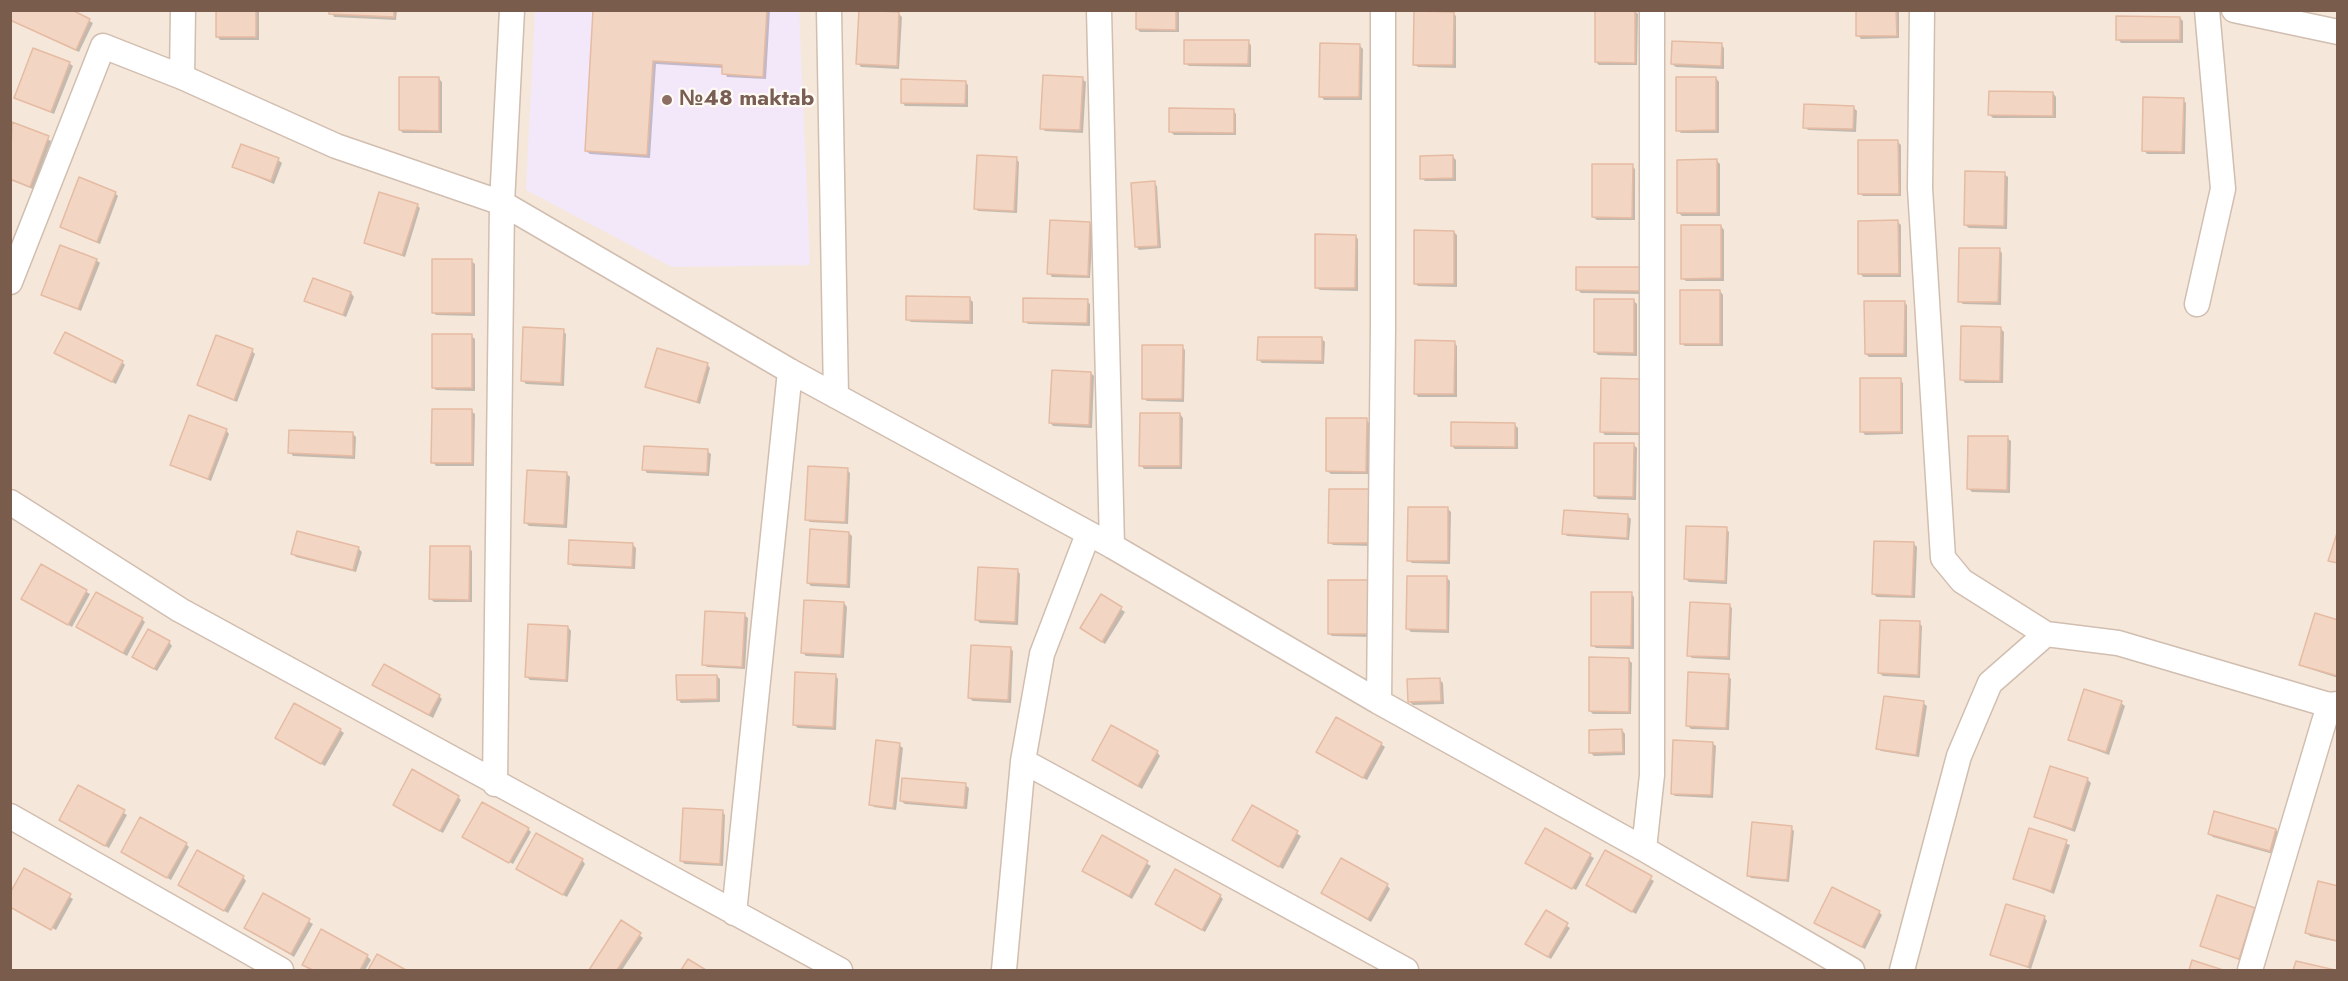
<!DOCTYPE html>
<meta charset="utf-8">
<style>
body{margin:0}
#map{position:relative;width:2348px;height:981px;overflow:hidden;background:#fdf6ec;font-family:Jost,sans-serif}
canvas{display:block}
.frame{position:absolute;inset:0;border:12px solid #7a5c4d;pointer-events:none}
</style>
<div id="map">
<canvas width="2348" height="981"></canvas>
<div class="frame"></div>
</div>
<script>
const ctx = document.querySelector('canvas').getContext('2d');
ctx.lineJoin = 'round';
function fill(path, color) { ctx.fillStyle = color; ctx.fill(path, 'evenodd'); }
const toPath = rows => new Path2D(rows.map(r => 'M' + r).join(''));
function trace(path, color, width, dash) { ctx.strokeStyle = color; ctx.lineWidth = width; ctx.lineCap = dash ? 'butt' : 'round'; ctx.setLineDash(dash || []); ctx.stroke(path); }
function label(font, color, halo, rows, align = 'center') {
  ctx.font = font + ' Jost,sans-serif'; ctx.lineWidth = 4.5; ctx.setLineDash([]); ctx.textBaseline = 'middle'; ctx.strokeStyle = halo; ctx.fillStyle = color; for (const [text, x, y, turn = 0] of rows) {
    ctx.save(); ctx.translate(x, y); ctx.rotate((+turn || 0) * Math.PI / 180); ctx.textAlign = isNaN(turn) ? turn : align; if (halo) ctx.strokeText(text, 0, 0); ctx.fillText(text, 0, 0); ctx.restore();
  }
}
const residential = toPath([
 [10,11,2337,11,2337,970,11,970]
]);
const education = toPath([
 [535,11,799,11,810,265,672,267,526,190]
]);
const shadow = toPath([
 [10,10,69,10,93,23,79,52,10,20],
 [217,10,259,10,259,40,220,40,217,36],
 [331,10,397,10,396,20,334,17],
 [595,10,770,10,766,79,727,77,723,68,656,64,650,158,590,154,586,151],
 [1137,10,1179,10,1179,32,1140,32,1137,29],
 [1858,10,1899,10,1899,38,1861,39,1858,35],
 [1635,11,1638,14,1637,65,1599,65,1596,62],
 [1453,13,1456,16,1456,68,1418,67,1414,64],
 [899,14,902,17,899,69,861,67,858,63],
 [2180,18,2183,21,2183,43,2121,43,2118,39],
 [1248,42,1251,45,1251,67,1189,66,1185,63],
 [1721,44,1724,48,1724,69,1676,67,1672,64],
 [1359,45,1363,49,1362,100,1324,100,1321,96],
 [69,63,73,66,54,114,15,97],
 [438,78,442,82,442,133,403,133,400,130],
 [1716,78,1719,82,1719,133,1681,133,1678,130],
 [1082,79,1086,82,1083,133,1045,131,1042,128],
 [965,82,968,85,968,107,905,106,902,102],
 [2053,93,2056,97,2056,118,1993,118,1990,115],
 [2183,100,2186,103,2185,154,2147,154,2144,150],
 [1854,108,1857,111,1856,132,1808,130,1805,127],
 [1233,110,1236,114,1236,135,1174,135,1170,131],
 [13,124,51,141,33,189,10,180],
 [1898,142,1901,145,1901,196,1863,196,1860,193],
 [1452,156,1456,160,1456,181,1425,181,1422,178],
 [1016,159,1019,162,1017,213,978,211,975,208],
 [278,160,282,163,274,184,234,167],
 [1717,161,1720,164,1720,216,1682,216,1679,213],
 [1632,166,1635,169,1635,220,1597,220,1593,217],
 [2004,174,2008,177,2007,229,1969,228,1965,225],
 [1154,183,1157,186,1161,248,1139,250,1136,246],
 [115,193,118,196,100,244,61,227],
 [417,205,420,208,405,257,365,243],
 [1898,222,1901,225,1901,277,1863,277,1860,273],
 [1090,224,1093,227,1090,278,1052,277,1049,273],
 [1721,226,1724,230,1724,281,1686,281,1682,278],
 [1454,232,1457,235,1457,287,1418,286,1415,283],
 [1355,236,1358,239,1358,291,1320,290,1316,287],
 [1999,250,2002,253,2001,305,1963,304,1960,301],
 [96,260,100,263,81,311,43,294],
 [471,261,475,264,475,316,436,315,433,312],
 [1643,272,1643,294,1581,293,1578,290],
 [1720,291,1723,295,1723,346,1685,346,1681,343],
 [351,293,354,297,346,317,306,300],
 [970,299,973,302,973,324,911,322,907,319],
 [1087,301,1090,304,1090,326,1028,324,1025,321],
 [1634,301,1637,304,1637,356,1598,355,1595,352],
 [1904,302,1907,305,1907,357,1869,357,1866,354],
 [2001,329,2004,332,2003,383,1965,383,1962,379],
 [563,331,566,334,564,386,526,384,522,380],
 [471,336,475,339,475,391,436,390,433,387],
 [1322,339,1325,342,1324,364,1262,363,1259,360],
 [1454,342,1457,346,1457,397,1418,397,1415,393],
 [1182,347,1185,350,1184,402,1147,401,1143,398],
 [252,351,255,354,237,402,198,385],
 [60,356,122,362,125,365,116,384],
 [707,364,710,368,700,404,647,386],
 [1091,373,1094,376,1092,428,1053,426,1050,422],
 [1900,380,1903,383,1903,434,1865,435,1862,431],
 [1643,384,1643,435,1605,435,1601,431],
 [471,411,475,414,474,466,436,466,433,462],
 [1180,414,1183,418,1182,469,1144,469,1141,465],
 [1366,420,1369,423,1369,474,1331,474,1327,471],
 [1515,425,1518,428,1518,449,1455,449,1452,446],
 [226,430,229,434,211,481,172,464],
 [353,434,356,437,355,459,293,456,290,452],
 [2007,438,2011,441,2010,493,1972,492,1968,488],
 [1634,445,1637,448,1636,500,1598,499,1595,496],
 [707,451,711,454,709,476,647,473,644,469],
 [847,470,850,473,848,524,810,522,806,519],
 [566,473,570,477,567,528,529,526,526,523],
 [1369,491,1372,494,1371,546,1333,545,1330,542],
 [1448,509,1451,512,1450,564,1412,563,1409,560],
 [1628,516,1631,519,1629,540,1567,536,1564,533],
 [1726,529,1729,532,1727,584,1689,582,1686,579],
 [849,533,852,536,850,588,811,586,808,583],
 [632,544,636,548,635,569,573,566,569,563],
 [1914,544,1917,547,1915,598,1877,597,1873,594],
 [358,548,362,552,356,572,296,557,293,554],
 [469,548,472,551,472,602,434,602,431,599],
 [41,566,90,594,72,627,23,599],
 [1017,570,1020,574,1018,625,980,623,977,620],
 [1447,578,1450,581,1449,633,1411,632,1408,629],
 [1368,582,1371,585,1371,637,1332,636,1329,633],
 [1631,594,1634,597,1634,649,1596,648,1592,645],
 [1101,596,1125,612,1105,644,1085,631],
 [844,603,847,607,844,658,806,656,803,653],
 [1729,605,1732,608,1730,660,1692,658,1689,655],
 [744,615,748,618,745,669,707,667,704,664],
 [142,619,145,622,127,656,78,627],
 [2338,622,2338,678,2304,667,2301,664],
 [1919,623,1922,626,1920,678,1883,676,1879,673],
 [568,627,571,631,568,682,530,680,527,677],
 [169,642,172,646,157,671,134,656],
 [1010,648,1013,651,1011,703,973,701,969,698],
 [1629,660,1632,663,1631,714,1593,714,1590,711],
 [835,675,838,679,836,730,798,728,794,725],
 [717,676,720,679,720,702,681,703,678,699],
 [1728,676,1731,679,1729,730,1691,729,1688,726],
 [1440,680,1443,683,1444,704,1413,705,1409,701],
 [374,685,439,696,442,699,433,718],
 [1923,703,1927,706,1919,757,1881,751,1878,748],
 [2121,703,2125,706,2109,755,2069,740],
 [340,730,344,733,325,766,277,738],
 [1622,730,1625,734,1625,755,1594,756,1591,753],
 [1712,743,1716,746,1713,798,1675,796,1672,793],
 [1381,744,1385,747,1367,780,1321,755],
 [899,745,903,748,896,810,874,807,871,804],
 [1157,752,1160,756,1142,789,1093,760],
 [2087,779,2091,783,2075,832,2035,817],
 [965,785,969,788,967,809,905,804,901,801],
 [79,787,127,815,109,848,60,820],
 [458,797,461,800,443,833,398,808],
 [1252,807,1301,836,1283,869,1234,840],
 [722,811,725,815,723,866,685,864,681,861],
 [1791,828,1794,831,1789,882,1751,878,1748,875],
 [528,829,531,832,513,864,466,837],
 [1545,830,1594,858,1576,890,1529,863],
 [2030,830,2070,845,2054,894,2015,878],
 [2276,830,2279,833,2273,854,2213,837,2209,834],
 [1102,837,1151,866,1132,899,1087,873],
 [186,844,189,847,171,880,123,852],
 [1606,852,1654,881,1636,914,1588,885],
 [582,860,585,864,567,897,522,872],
 [25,870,73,899,56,930,10,905],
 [243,877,246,881,228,913,179,885],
 [1387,885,1390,889,1371,922,1323,893],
 [2338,887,2338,942,2310,936,2307,933],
 [264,895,313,924,294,957,246,928],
 [1220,896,1223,899,1205,932,1157,904],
 [2255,909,2258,912,2242,961,2202,946],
 [1547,912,1570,928,1551,959,1531,947],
 [1879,912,1882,915,1865,949,1816,923],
 [2044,917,2047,921,2031,969,1991,954],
 [621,922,643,938,622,970,590,970],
 [322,931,367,956,371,960,365,970,313,970,307,968,304,964]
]);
const building = toPath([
 [10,10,72,10,90,19,76,50,10,20,10,10],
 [216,10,256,10,256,37,216,37,216,10],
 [329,10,394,10,394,17,329,14,329,10],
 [593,10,767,10,763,77,722,74,722,65,653,61,647,155,585,151,593,10],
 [859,10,899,12,897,66,856,64,859,10],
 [1136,10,1176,10,1176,30,1136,29,1136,10],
 [1595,10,1635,10,1635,63,1595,62,1595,10],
 [1856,10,1896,10,1897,36,1856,36,1856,10],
 [1414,11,1454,12,1453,65,1413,65,1414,11],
 [2116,16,2180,17,2180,40,2116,40,2116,16],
 [1184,40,1249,40,1248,64,1184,64,1184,40],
 [1672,41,1722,43,1721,66,1671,64,1672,41],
 [1320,43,1360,44,1359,97,1319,97,1320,43],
 [33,48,70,62,51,112,14,98,33,48],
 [1043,75,1083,77,1080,130,1040,129,1043,75],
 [399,77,439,77,439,131,399,130,399,77],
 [1676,77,1716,77,1716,130,1676,131,1676,77],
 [901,79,966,81,965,104,901,103,901,79],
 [1989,91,2053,92,2053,116,1988,115,1989,91],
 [2143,97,2184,98,2182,152,2142,151,2143,97],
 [1804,104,1854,106,1853,129,1803,128,1804,104],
 [1169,108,1234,109,1234,133,1169,132,1169,108],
 [12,122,49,136,30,187,10,179,12,122],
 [1858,140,1898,140,1899,194,1858,194,1858,140],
 [241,144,279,158,271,181,232,167,241,144],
 [977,155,1017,157,1014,211,974,209,977,155],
 [1453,155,1453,178,1420,179,1420,156,1453,155],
 [1717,159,1717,213,1677,213,1677,160,1717,159],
 [1592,164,1633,164,1632,218,1592,217,1592,164],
 [1965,171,2005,172,2004,226,1964,225,1965,171],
 [79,177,116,192,97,242,60,227,79,177],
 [1155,181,1158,246,1135,247,1131,183,1155,181],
 [379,192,418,204,402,255,364,243,379,192],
 [1050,220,1090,222,1088,276,1047,274,1050,220],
 [1898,220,1899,274,1858,274,1858,221,1898,220],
 [1681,225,1721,225,1721,278,1681,279,1681,225],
 [1414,230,1454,231,1454,284,1414,284,1414,230],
 [1315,234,1356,235,1355,288,1315,288,1315,234],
 [60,245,97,259,78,309,41,295,60,245],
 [1959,248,2000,248,1998,302,1958,302,1959,248],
 [432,259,472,259,472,313,432,313,432,259],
 [1576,267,1641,267,1640,291,1576,290,1576,267],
 [313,278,351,292,343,315,304,301,313,278],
 [1680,290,1720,290,1720,344,1680,344,1680,290],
 [906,296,970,297,970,321,906,320,906,296],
 [1023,298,1088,299,1087,323,1023,322,1023,298],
 [1594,299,1634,299,1634,353,1594,352,1594,299],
 [1864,301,1905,301,1904,354,1865,354,1864,301],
 [1961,326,2001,327,2000,381,1960,380,1961,326],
 [523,327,564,329,561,383,521,381,523,327],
 [65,332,123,361,112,382,54,353,65,332],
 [432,334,472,334,472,388,432,388,432,334],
 [216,335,253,349,234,400,197,385,216,335],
 [1258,337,1322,337,1322,361,1257,360,1258,337],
 [1415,340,1455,341,1454,394,1414,394,1415,340],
 [1142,345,1183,345,1182,399,1142,399,1142,345],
 [657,348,708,363,697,402,645,387,657,348],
 [1052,370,1091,372,1089,425,1049,423,1052,370],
 [1601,378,1641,379,1640,433,1600,432,1601,378],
 [1860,378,1901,378,1901,432,1860,432,1860,378],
 [432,409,472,409,472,463,431,463,432,409],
 [1140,413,1180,413,1180,466,1139,466,1140,413],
 [189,415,227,429,208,479,170,465,189,415],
 [1326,418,1367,418,1366,472,1326,471,1326,418],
 [1451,422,1515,423,1515,447,1451,446,1451,422],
 [289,430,353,432,353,456,288,453,289,430],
 [1968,436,2008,436,2007,490,1967,489,1968,436],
 [1594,443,1634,443,1633,497,1594,496,1594,443],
 [644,446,708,449,707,473,642,470,644,446],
 [808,466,848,468,845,522,805,520,808,466],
 [527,470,567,472,564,525,524,523,527,470],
 [1329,489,1369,489,1368,543,1328,543,1329,489],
 [1408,507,1448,507,1448,561,1407,561,1408,507],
 [1564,510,1628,514,1627,538,1562,534,1564,510],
 [1686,526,1727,527,1725,581,1684,579,1686,526],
 [810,529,849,532,847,585,807,583,810,529],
 [2338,530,2338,563,2328,561,2338,530],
 [297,531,359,547,353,570,291,554,297,531],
 [569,540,633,543,632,567,568,564,569,540],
 [1874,541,1914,542,1912,596,1872,594,1874,541],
 [430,546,470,546,469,600,429,599,430,546],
 [41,564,87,590,68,625,21,599,41,564],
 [978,567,1018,569,1015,622,975,620,978,567],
 [1407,576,1447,576,1447,630,1406,629,1407,576],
 [1328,580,1368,580,1368,634,1328,634,1328,580],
 [96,592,143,618,123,653,76,627,96,592],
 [1591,592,1632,592,1631,646,1591,646,1591,592],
 [1101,594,1122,607,1102,642,1080,628,1101,594],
 [804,600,844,602,841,655,801,653,804,600],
 [1690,602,1730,604,1728,657,1687,656,1690,602],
 [705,611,745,613,742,667,702,665,705,611],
 [2315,613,2338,620,2338,676,2299,665,2315,613],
 [1880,620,1920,621,1918,675,1878,673,1880,620],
 [528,624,568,626,566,680,525,677,528,624],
 [148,629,170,641,154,669,132,657,148,629],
 [971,645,1011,647,1008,700,968,698,971,645],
 [1589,657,1629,658,1629,712,1589,711,1589,657],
 [384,664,440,695,429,715,372,685,384,664],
 [795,672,836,674,833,727,793,725,795,672],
 [1688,672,1729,674,1726,728,1686,726,1688,672],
 [676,675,717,675,717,699,677,700,676,675],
 [1440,678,1441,701,1408,702,1407,679,1440,678],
 [2084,689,2122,701,2106,752,2068,740,2084,689],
 [1884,696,1924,701,1916,755,1876,749,1884,696],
 [294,703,341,729,321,764,275,738,294,703],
 [1336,717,1382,743,1363,778,1316,752,1336,717],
 [1111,725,1158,751,1138,786,1092,760,1111,725],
 [1622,729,1623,752,1589,753,1589,730,1622,729],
 [876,740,900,743,893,808,869,805,876,740],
 [1673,740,1713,742,1711,795,1671,794,1673,740],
 [2050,766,2088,778,2072,829,2034,817,2050,766],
 [412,769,459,796,440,831,393,805,412,769],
 [902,778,966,783,964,807,900,801,902,778],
 [78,785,125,810,105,846,59,820,78,785],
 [482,802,529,828,509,863,462,837,482,802],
 [1252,805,1298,831,1279,867,1232,840,1252,805],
 [683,808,723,810,720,864,680,861,683,808],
 [2214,811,2276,829,2270,851,2208,834,2214,811],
 [140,817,187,843,167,878,121,852,140,817],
 [1752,822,1792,826,1787,880,1747,876,1752,822],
 [1545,828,1591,854,1572,889,1525,863,1545,828],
 [2029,828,2067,840,2051,891,2013,879,2029,828],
 [536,833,583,859,563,895,516,869,536,833],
 [1102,835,1148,861,1129,896,1082,871,1102,835],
 [197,850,244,876,224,911,178,885,197,850],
 [1605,850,1652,876,1632,912,1586,885,1605,850],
 [1341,858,1388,884,1368,919,1321,893,1341,858],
 [24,868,71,894,51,930,10,907,10,893,24,868],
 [1175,869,1221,895,1202,930,1155,904,1175,869],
 [2318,881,2338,886,2338,941,2305,933,2318,881],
 [1832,887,1880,911,1862,947,1814,923,1832,887],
 [263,893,310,919,291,954,244,928,263,893],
 [2217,895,2255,908,2239,959,2200,946,2217,895],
 [2006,904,2045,916,2028,967,1990,955,2006,904],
 [1546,910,1568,923,1548,957,1525,944,1546,910],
 [621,920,641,933,617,970,589,970,621,920],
 [321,929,368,955,360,970,313,970,302,965,321,929],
 [377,954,406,970,368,970,377,954],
 [688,959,706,970,681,970,688,959],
 [2192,960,2223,970,2189,970,2192,960],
 [2296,961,2335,970,2293,970,2296,961]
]);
const minor = toPath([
 [829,10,836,396],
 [1099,10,1112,546],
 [1922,10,1920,188,1943,558,1962,581,2046,634,2118,643,2329,705,2338,704],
 [2234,10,2338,32],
 [182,77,183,10],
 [10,282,103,46,182,77,336,146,502,203,790,371,1112,546,1379,702,1644,849,1852,970],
 [2197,304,2223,189,2207,10],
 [10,502,180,610,840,970],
 [1379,702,1383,327,1383,10],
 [1023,761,1406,970],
 [495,784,502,203,512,10],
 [10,816,281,970],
 [1644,849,1652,775,1652,10],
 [734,913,790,371],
 [1004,970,1023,761,1042,654,1088,534],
 [1902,970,1959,756,1990,683,2046,634],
 [2250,970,2329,705]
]);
const markers = [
 [667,100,6,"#8d6e63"]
];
const educationNames = [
 ["№48 maktab",679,100]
];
fill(residential, '#f5e8da');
fill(education, '#f3e8fa');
fill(shadow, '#0003');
fill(building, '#f3d5c3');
trace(building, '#e6bba3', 1.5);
trace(minor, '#d1beb0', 27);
trace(minor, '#fff', 24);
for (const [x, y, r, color] of markers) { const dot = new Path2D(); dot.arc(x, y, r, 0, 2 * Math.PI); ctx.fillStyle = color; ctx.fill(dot); trace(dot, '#fffaf3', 2); }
label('bold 22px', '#785e54', '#fffaf3', educationNames, 'left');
</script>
